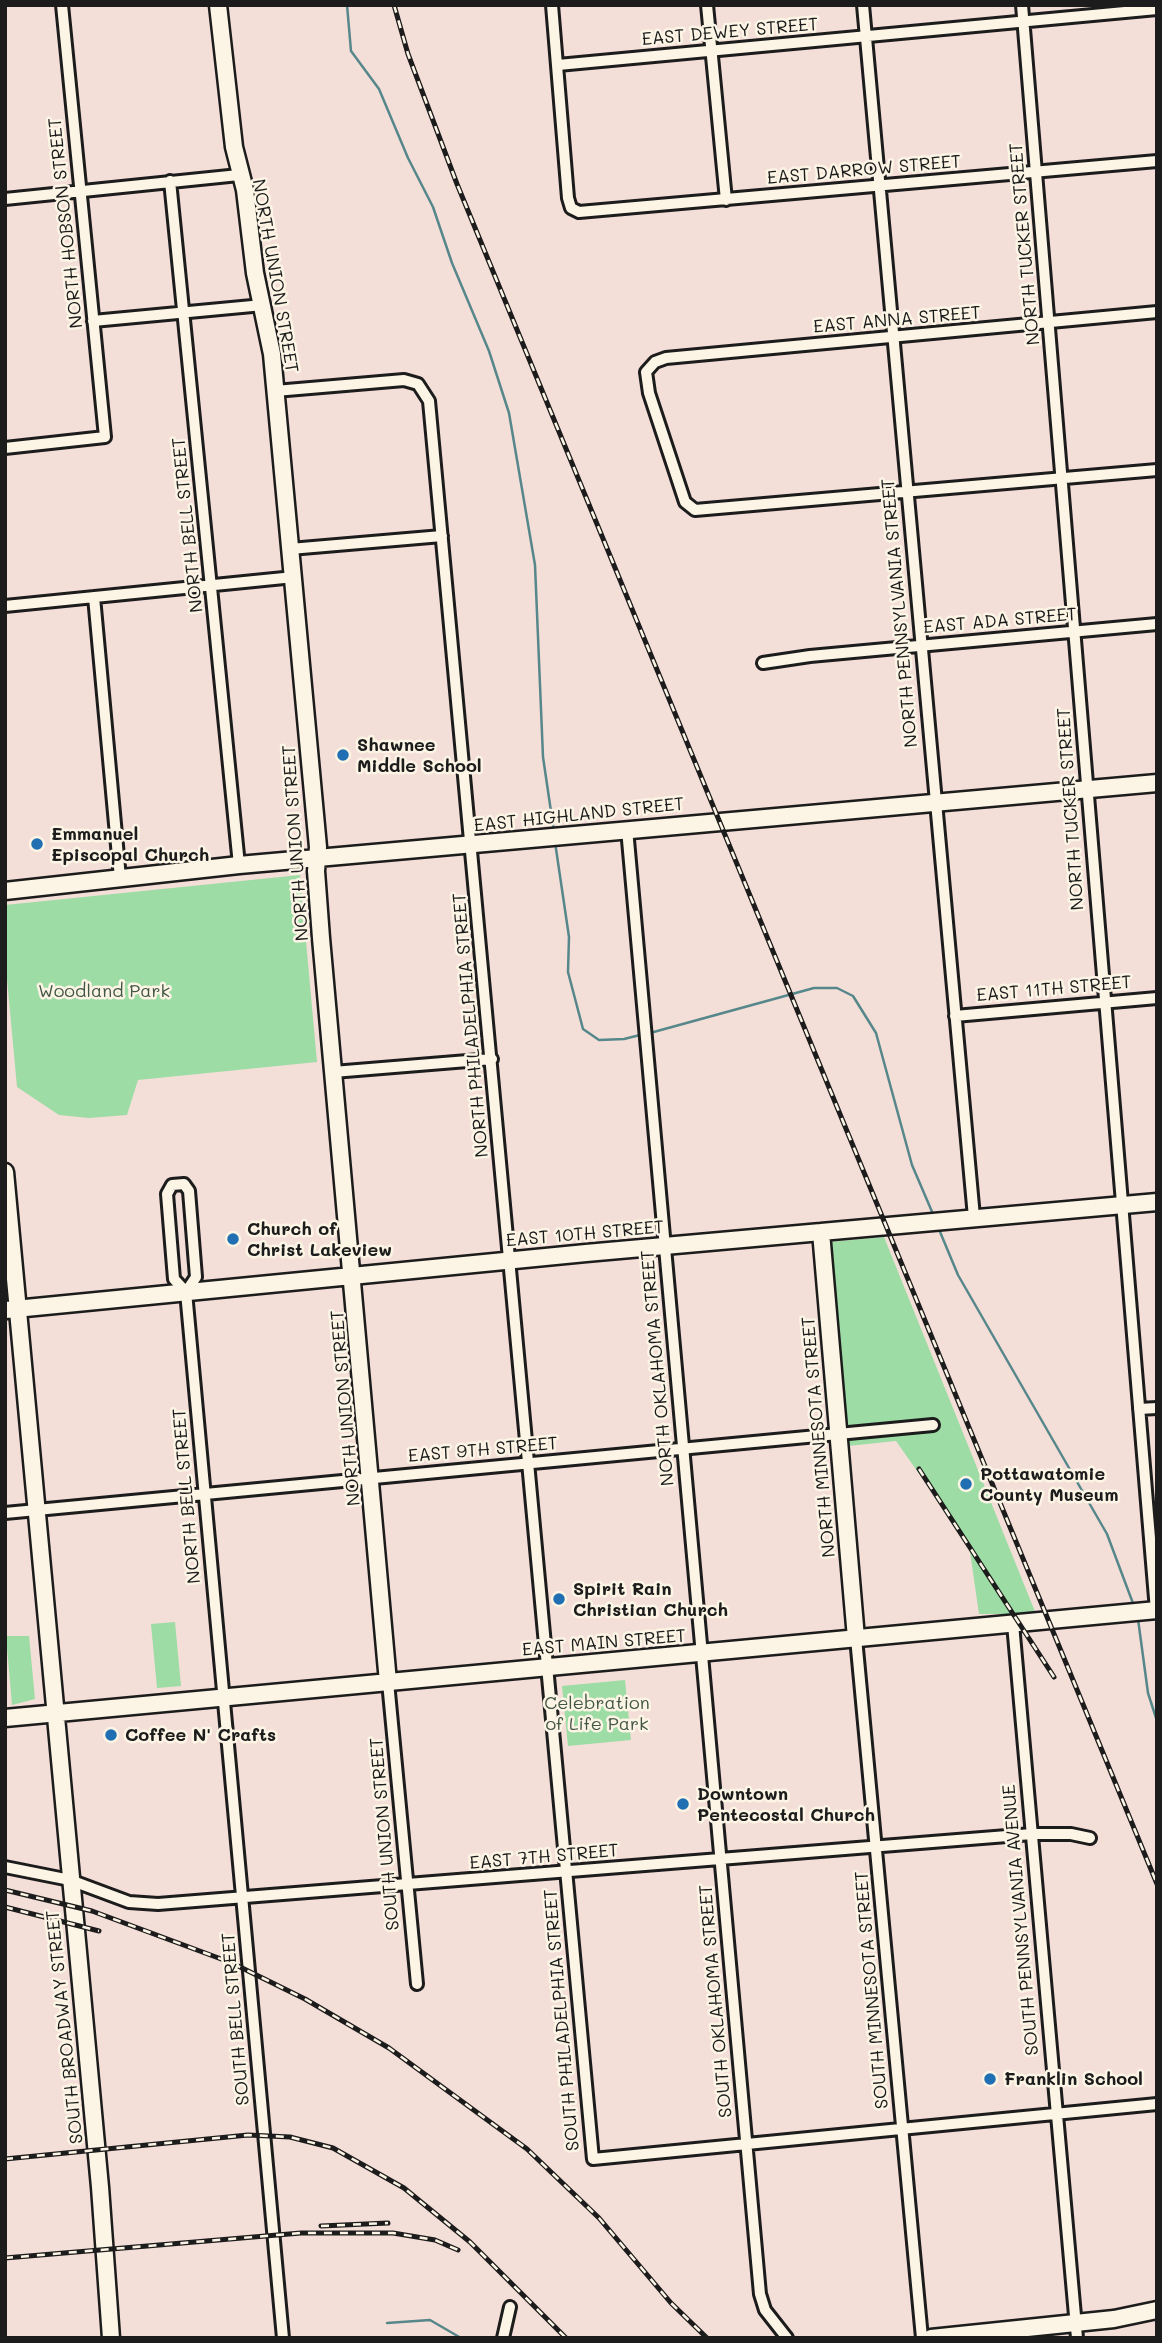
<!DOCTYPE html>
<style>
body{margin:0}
#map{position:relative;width:1162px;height:2343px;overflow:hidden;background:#f4ded8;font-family:Mali,sans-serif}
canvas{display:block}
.frame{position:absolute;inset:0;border:7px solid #1c1c1c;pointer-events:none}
</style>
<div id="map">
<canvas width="1162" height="2343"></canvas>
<div class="frame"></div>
</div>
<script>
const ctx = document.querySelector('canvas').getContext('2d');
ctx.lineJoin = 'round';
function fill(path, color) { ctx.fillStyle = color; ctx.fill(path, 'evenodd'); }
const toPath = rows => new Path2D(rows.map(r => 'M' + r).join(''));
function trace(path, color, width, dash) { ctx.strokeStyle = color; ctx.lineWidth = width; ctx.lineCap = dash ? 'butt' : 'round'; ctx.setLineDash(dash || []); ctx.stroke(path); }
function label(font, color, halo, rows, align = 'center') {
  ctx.font = font + ' Mali,sans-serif'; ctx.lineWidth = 5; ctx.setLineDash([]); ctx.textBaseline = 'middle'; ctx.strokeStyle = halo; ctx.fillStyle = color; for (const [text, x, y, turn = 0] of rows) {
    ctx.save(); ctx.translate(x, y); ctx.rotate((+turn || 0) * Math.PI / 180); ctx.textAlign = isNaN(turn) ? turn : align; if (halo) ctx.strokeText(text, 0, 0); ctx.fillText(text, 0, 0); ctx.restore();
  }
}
const green = toPath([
 [300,875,317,1062,138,1080,127,1115,89,1118,59,1115,17,1087,5,957,5,905],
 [884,1237,1036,1614,979,1614,969,1545,896,1441,848,1446,830,1242],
 [175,1622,181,1686,157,1688,151,1624],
 [6,1636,29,1636,35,1699,12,1705],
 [625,1680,631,1740,568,1746,562,1686]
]);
const stream = toPath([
 [347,5,351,51,379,89,408,158,433,207,452,263,489,351,509,413,535,565,543,757,554,832],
 [555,842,569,937,568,972,583,1029,599,1040,624,1039,644,1034],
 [650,1033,814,988,837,988,853,996,876,1033,912,1165,933,1214],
 [938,1227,958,1275,1107,1534,1134,1606],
 [1138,1619,1148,1693,1157,1721],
 [387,2323,430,2320,461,2338]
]);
const street = toPath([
 [552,5,568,198,571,208,579,212,1157,161],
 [707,5,726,200],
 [863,5,974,1217],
 [1022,5,1156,1610],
 [558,65,1157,9],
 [170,181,239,865],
 [5,199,239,175],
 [1157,312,666,358,655,362,646,372,649,393,685,502,695,510,1157,470],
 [93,321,263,305],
 [275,391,404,380,418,384,429,401,593,2159,1157,2104],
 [5,448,105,437,62,5],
 [290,549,442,536],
 [94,597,120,878],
 [5,606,294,577],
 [763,663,810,656,1157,624],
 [627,829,760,2294,765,2310,787,2338],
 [955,1016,1157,998],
 [333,1072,492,1059],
 [186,1292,174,1279,167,1194,172,1185,184,1184,189,1191,196,1277,186,1292,283,2338],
 [1139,1409,1157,1408],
 [5,1513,933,1425],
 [1013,1624,1077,2338],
 [856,1638,922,2338],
 [388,1682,417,1984],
 [5,1867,70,1880,129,1902,158,1904,1032,1834,1071,1834,1090,1838],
 [503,2338,510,2307]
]);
const secondary = toPath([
 [218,5,234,147,245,190,255,273,272,354,318,847,316,871,321,938,388,1682],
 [5,891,239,865,1157,783],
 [5,1172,100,2187,111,2338],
 [821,1232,856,1638],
 [5,1310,586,1253,1157,1202],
 [5,1718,1157,1610],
 [931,2338,1114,2319,1157,2310]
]);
const rail = toPath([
 [394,5,408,54,457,184,1157,1884],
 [919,1469,1054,1677],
 [5,1890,92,1911,232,1963,305,1999,389,2048,527,2149,599,2218,671,2303,707,2338],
 [5,1907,99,1931],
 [5,2159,248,2135,290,2137,333,2148,404,2188,470,2242,566,2338],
 [321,2226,388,2223],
 [5,2258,301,2233,393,2233,435,2240,458,2250]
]);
const markers = [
 [343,755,7,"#1f6fb2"],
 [37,844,7,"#1f6fb2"],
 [233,1239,7,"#1f6fb2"],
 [966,1484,7,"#1f6fb2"],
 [559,1599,7,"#1f6fb2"],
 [111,1735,7,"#1f6fb2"],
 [683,1804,7,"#1f6fb2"],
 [990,2079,7,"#1f6fb2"]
];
const streetNames = [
 ["EAST DEWEY STREET",730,32,-5],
 ["EAST DARROW STREET",864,170,-5],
 ["NORTH HOBSON STREET",66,223,-96],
 ["NORTH TUCKER STREET",1025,244,-95],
 ["NORTH UNION STREET",275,276,80],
 ["EAST ANNA STREET",897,320,-5],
 ["NORTH BELL STREET",188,525,-96],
 ["NORTH PENNSYLVANIA STREET",900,613,-95],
 ["EAST ADA STREET",1000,621,-5],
 ["NORTH TUCKER STREET",1071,809,-94],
 ["EAST HIGHLAND STREET",579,815,-6],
 ["NORTH UNION STREET",296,843,-94],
 ["EAST 11TH STREET",1054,989,-5],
 ["NORTH PHILADELPHIA STREET",471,1025,-95],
 ["EAST 10TH STREET",585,1234,-5],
 ["NORTH OKLAHOMA STREET",658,1368,-95],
 ["NORTH UNION STREET",346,1408,-95],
 ["NORTH MINNESOTA STREET",819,1437,-95],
 ["EAST 9TH STREET",483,1450,-5],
 ["NORTH BELL STREET",187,1496,-95],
 ["EAST MAIN STREET",604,1643,-5],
 ["SOUTH UNION STREET",385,1834,-95],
 ["EAST 7TH STREET",544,1857,-5],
 ["SOUTH PENNSYLVANIA AVENUE",1021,1920,-95],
 ["SOUTH MINNESOTA STREET",872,1990,-95],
 ["SOUTH OKLAHOMA STREET",716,2001,-95],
 ["SOUTH BELL STREET",236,2019,-95],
 ["SOUTH PHILADELPHIA STREET",562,2020,-95],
 ["SOUTH BROADWAY STREET",65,2027,-96]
];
const poiNames = [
 ["Shawnee",357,745],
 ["Middle School",357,766],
 ["Emmanuel",51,834],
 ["Episcopal Church",51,855],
 ["Church of",247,1229],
 ["Christ Lakeview",247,1250],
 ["Pottawatomie",980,1474],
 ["County Museum",980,1495],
 ["Spirit Rain",573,1589],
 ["Christian Church",573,1610],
 ["Coffee N' Crafts",125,1735],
 ["Downtown",697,1794],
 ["Pentecostal Church",697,1815],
 ["Franklin School",1004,2079]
];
const parkNames = [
 ["Woodland Park",104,991],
 ["Celebration",597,1703],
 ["of Life Park",597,1724]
];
fill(green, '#9ddca5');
trace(stream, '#56878a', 2.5);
trace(street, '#1c1c1c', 16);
trace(secondary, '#1c1c1c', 21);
trace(street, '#fcf5e5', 10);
trace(secondary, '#fcf5e5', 16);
trace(rail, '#1c1c1c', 5);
trace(rail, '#fcf5e5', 2.5, [8]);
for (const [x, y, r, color] of markers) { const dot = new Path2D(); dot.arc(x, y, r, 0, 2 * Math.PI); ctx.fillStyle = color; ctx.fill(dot); trace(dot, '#fcf5e5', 2.5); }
label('18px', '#1c1c1c', '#fcf5e5', streetNames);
label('bold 18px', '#1c1c1c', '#fcf5e5', poiNames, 'left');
label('18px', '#435645', '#fcf5e5', parkNames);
</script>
